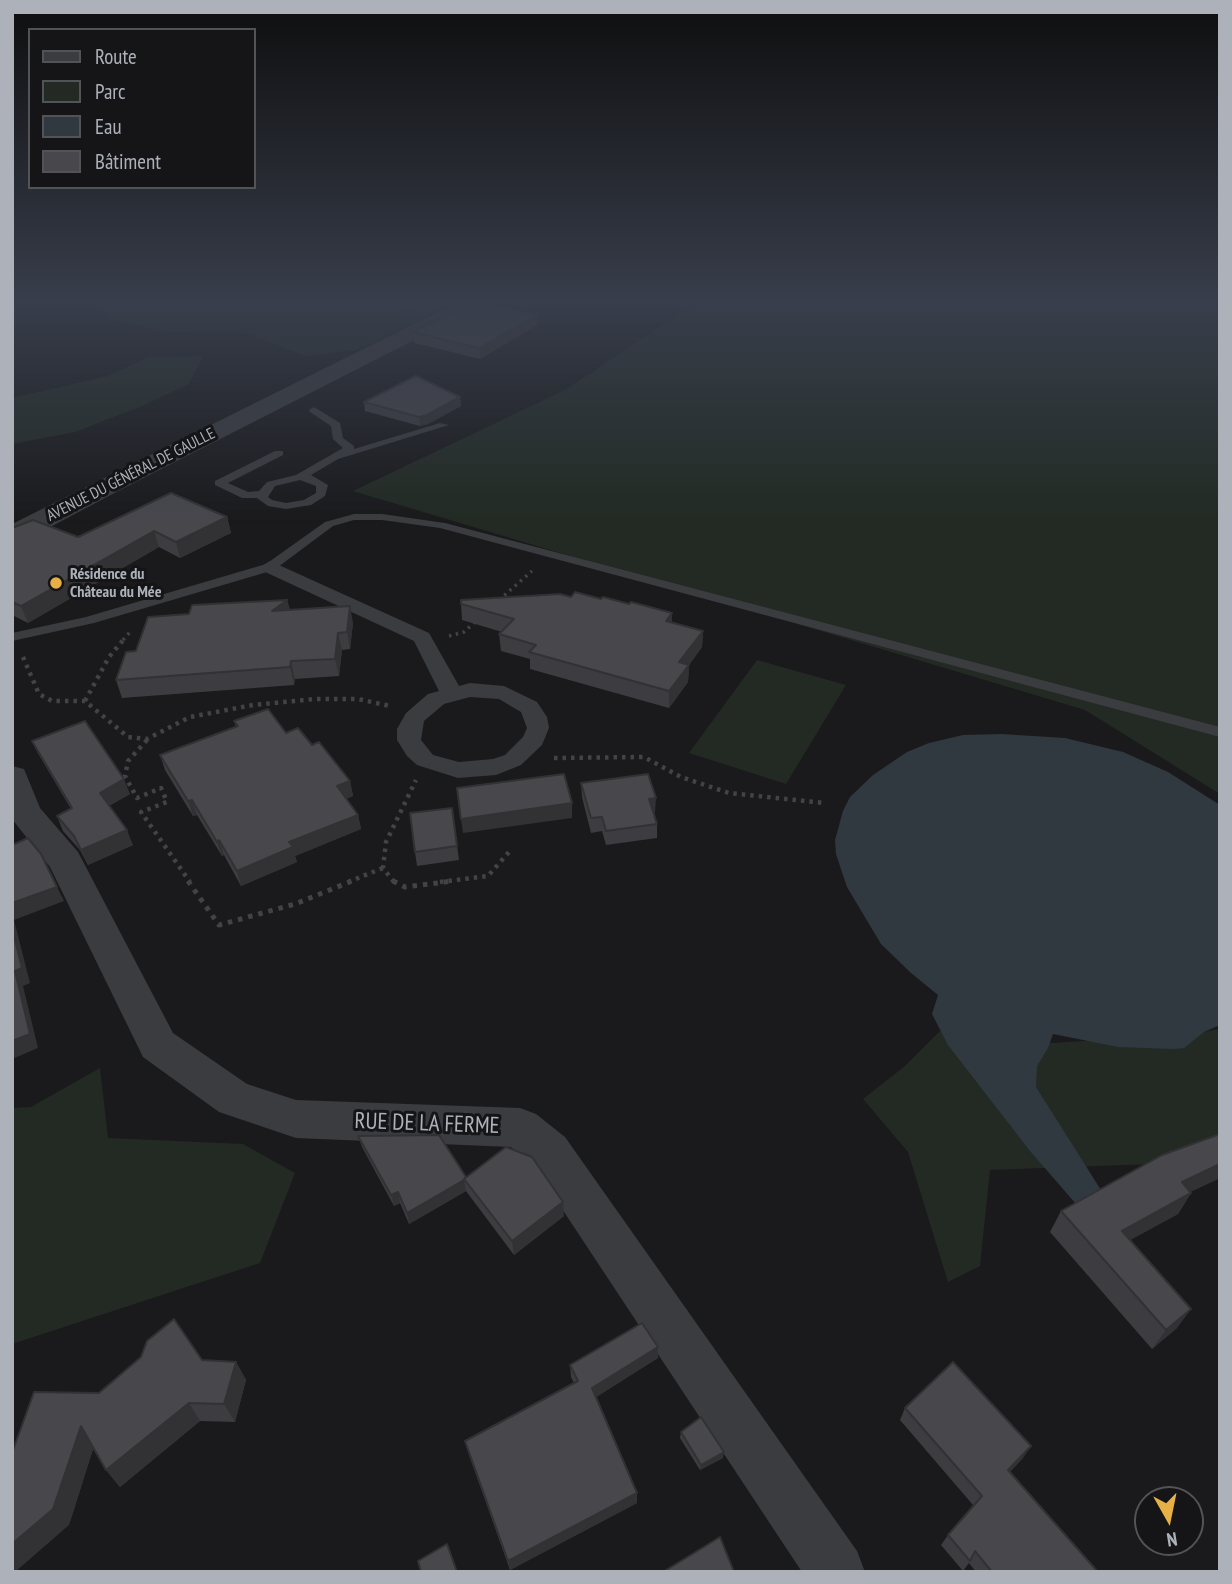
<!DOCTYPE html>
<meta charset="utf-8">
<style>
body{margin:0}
#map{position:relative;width:1232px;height:1584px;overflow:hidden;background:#1a1a1c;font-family:"PT Sans Narrow",sans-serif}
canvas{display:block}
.frame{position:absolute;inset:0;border:14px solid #adb1ba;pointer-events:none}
.legend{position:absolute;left:28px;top:28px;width:228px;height:161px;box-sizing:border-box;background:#151517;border:2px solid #525358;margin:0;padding:9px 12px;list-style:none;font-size:21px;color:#adb1ba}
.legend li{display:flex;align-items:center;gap:14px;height:35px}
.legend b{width:35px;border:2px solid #525358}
.north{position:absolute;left:1134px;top:1486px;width:70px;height:70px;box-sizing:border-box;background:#151517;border:2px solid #525358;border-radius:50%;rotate:171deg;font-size:19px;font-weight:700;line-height:28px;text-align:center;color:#adb1ba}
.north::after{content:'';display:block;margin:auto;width:24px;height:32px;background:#e6b047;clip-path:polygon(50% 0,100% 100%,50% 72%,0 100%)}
</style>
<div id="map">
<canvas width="1232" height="1584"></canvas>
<div class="frame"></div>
<ul class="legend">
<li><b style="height:9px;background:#3b3c40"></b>Route</li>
<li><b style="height:19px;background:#222a23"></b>Parc</li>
<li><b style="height:19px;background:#30393f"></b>Eau</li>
<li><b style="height:19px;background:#47474c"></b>Bâtiment</li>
</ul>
<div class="north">N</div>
</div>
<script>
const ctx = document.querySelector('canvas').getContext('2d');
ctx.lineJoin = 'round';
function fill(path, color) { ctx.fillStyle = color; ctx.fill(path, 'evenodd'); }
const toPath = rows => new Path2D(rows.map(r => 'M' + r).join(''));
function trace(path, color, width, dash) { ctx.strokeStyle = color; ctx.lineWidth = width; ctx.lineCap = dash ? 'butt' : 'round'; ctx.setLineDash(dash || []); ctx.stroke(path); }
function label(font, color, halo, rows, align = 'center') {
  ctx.font = font + ' "PT Sans Narrow",sans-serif'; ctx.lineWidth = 6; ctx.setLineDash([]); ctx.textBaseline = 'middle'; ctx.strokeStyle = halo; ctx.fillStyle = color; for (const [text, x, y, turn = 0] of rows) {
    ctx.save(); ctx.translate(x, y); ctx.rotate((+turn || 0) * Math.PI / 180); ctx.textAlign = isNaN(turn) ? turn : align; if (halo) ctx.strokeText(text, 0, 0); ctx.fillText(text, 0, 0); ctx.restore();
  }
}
const green = toPath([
 [95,301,380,301,431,316,356,350,305,356,247,333,166,332,110,319],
 [699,301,1220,301,1220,794,1085,710,353,491,565,390],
 [203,356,189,384,144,405,75,432,12,444,12,398,108,376,148,357],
 [757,660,846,685,786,784,689,753],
 [1220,1029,1220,1168,1179,1163,990,1170,980,1266,948,1282,908,1152,863,1099,905,1066,940,1031,1052,1043,1192,1034],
 [100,1068,108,1138,243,1144,295,1173,260,1263,12,1344,12,1108,31,1107]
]);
const water = toPath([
 [1001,734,1065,738,1123,752,1168,772,1220,805,1220,1025,1204,1032,1184,1048,1173,1049,1118,1047,1053,1034,1048,1048,1037,1066,1036,1087,1106,1198,1083,1212,1030,1151,948,1045,932,1014,938,995,911,973,881,944,847,887,836,854,835,840,843,811,850,797,873,775,907,752,929,743,963,735]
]);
const pathFar2 = toPath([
 [499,600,532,571],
 [449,636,464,632,477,620],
 [123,640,130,632]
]);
const pathFar1 = toPath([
 [23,657,39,694,52,701,85,701,128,737,147,739,190,717,253,705,315,699,358,699,390,706],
 [85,701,109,657,124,639],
 [147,740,128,761,125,776,137,798,161,788,167,802,141,812,190,882],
 [554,758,644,757,681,777,729,793,824,803],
 [348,882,383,868],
 [394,882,383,868,386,842,416,780],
 [440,882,488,876,509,852]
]);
const path = toPath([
 [188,881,219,925,295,904,352,881],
 [393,881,405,887,453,881]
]);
const service = toPath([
 [314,407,340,423,343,438,354,446,354,449,440,423,449,425,338,459,311,475,328,485,325,496,311,505,286,509,268,506,257,498,242,498,215,485,215,481,275,451,283,451,283,455,228,483,248,492,259,491,267,482,296,475,343,448,333,439,331,426,310,412,309,410,314,407],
 [300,480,316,486,316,493,304,500,286,503,272,500,268,497,275,486,300,480],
 [354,514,382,514,445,523,1220,727,1220,737,440,528,382,520,354,520,333,526,274,570,94,623,12,641,12,633,86,617,266,564,325,522,354,514]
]);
const pedestrian = toPath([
 [270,561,429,633,459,686,470,683,504,686,537,702,547,717,549,728,542,745,521,765,496,775,458,778,417,765,407,756,397,740,397,729,406,713,428,694,439,691,414,641,263,571,260,567,270,561],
 [470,697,499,699,521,712,527,728,523,737,505,755,493,759,459,762,433,755,421,740,424,721,444,704,470,697]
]);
const minor = toPath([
 [12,766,24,769,40,808,78,852,173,1033,247,1084,296,1100,520,1108,536,1114,565,1137,857,1551,865,1572,802,1572,533,1165,511,1147,296,1138,219,1112,143,1057,50,867,12,819,12,766]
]);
const tertiary = toPath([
 [460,301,486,301,483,305,122,489,22,542,12,545,12,524,460,301]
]);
const wall = toPath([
 [388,301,458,301,425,315],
 [537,315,537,325,480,359,414,343,413,332],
 [460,397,461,406,428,424,420,426,365,411,364,402],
 [227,517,231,533,180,558,159,547,28,623,12,615,12,528,78,537],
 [287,600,290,610,353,623,350,649,342,650,339,676,295,679,294,685,122,698,116,680,136,651,189,614],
 [461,604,672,622,703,631,702,647,689,665,688,682,669,708,530,669,530,659,501,651,499,634,502,632,462,620],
 [234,721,286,733,312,745,350,781,353,796,346,799,358,815,361,829,295,856,297,862,241,886,224,855,222,856,197,815,193,816,165,770,160,755,236,727],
 [32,741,130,794,109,806,133,845,88,865,80,850,63,831,57,816,71,809,39,755],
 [581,783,655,813,654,813,657,824,657,838,606,845,602,831,591,833,582,797],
 [452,808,459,860,417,866,415,852],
 [1220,1134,1220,1178,1190,1192,1191,1193,1178,1214,1130,1240,1177,1328,1152,1349,1050,1232,1061,1211],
 [358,1136,466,1177,564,1216,514,1255,466,1191,409,1224,400,1203,394,1206,362,1147],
 [658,1347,658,1358,595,1397,637,1503,510,1570,468,1452,465,1441,574,1383,571,1377,570,1365],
 [141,1357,236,1362,246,1380,235,1422,200,1421,120,1487,106,1470,93,1449,69,1525,99,1393],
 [905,1408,1023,1458,1010,1472,1098,1572,976,1572,969,1563,963,1571,941,1545,948,1535,973,1505,900,1420],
 [681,1432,723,1458,700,1470,680,1438]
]);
const shadedWall = toPath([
 [437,301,458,301,425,315,424,307],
 [537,315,537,325,480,359,479,348],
 [460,397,461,406,428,424,420,426,419,417],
 [227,517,231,533,180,558,176,542],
 [154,531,159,547,28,623,21,606],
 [287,600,291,617,272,611],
 [350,606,353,623,350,649,347,632],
 [672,613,672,629,666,621],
 [703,631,702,647,689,665,688,682,669,708,669,691,679,662],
 [338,633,342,650,339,676,335,659],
 [291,661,295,679,294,685,290,667],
 [124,779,130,794,105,808,100,793],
 [350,781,353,796,341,801,337,786],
 [656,798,655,813,649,814,649,799],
 [192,800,197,815,193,816,188,801],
 [572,803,572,818,463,833,461,819],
 [358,815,361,829,295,856,297,862,241,886,237,871,289,842],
 [127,830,133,845,88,865,81,850],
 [219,840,224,855,222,856,217,842],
 [57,887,64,901,14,920,30,983,23,986,38,1048,12,1059,15,971,12,903],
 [1220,1164,1220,1178,1169,1202,1182,1182],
 [464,1180,466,1191,409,1224,407,1213],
 [398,1192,400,1203,394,1206,391,1195],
 [1191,1193,1178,1214,1110,1251,1122,1231],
 [563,1202,564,1216,514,1255,512,1241],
 [1191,1309,1177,1328,1152,1349,1166,1330],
 [658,1347,658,1358,592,1400,592,1388],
 [236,1362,246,1380,235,1422,224,1404],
 [189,1403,200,1421,120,1487,106,1470],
 [81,1426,95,1443,69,1525,15,1572,12,1572,12,1544],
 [1031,1446,1023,1458,1001,1481,1008,1470],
 [724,1452,723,1458,700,1470,701,1465],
 [637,1493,637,1503,510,1570,508,1561]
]);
const building = toPath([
 [409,301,437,301,424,307,409,301],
 [475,301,537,315,479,348,413,332,475,301],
 [416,376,460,397,427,415,419,417,364,402,416,376],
 [171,493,227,517,176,542,154,531,21,606,12,602,12,528,33,520,78,537,171,493],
 [575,592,601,599,603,597,629,604,631,602,672,613,666,621,703,631,679,662,689,665,669,691,529,652,536,645,499,634,514,619,461,604,461,600,560,594,571,597,575,592],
 [287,600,272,611,350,606,347,632,338,633,335,659,291,661,290,667,116,680,126,652,136,651,148,617,189,614,192,605,287,600],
 [268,709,286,733,298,728,312,745,319,742,350,781,337,786,358,815,289,842,293,847,237,871,219,840,217,842,192,800,188,801,160,755,238,726,234,721,268,709],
 [85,721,124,779,100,793,127,830,81,850,74,836,57,816,72,808,32,741,85,721],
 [564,774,572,803,461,819,457,788,564,774],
 [648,774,656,798,649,799,657,824,606,831,602,817,591,818,581,783,648,774],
 [452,808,457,846,415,852,410,813,452,808],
 [28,838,41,854,57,887,12,903,12,845,28,838],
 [12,928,22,968,15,971,30,1034,12,1041,12,928],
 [1220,1134,1220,1164,1182,1182,1191,1193,1122,1231,1191,1309,1166,1330,1061,1211,1162,1155,1220,1134],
 [439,1135,466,1177,464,1179,464,1180,407,1213,398,1192,391,1195,358,1136,439,1135],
 [506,1147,532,1157,563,1202,512,1241,464,1179,506,1147],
 [174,1319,202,1360,236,1362,224,1404,189,1403,106,1470,81,1426,53,1509,12,1544,12,1453,34,1392,99,1393,141,1357,147,1341,174,1319],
 [642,1323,658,1347,592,1388,637,1493,508,1561,465,1441,578,1381,570,1365,642,1323],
 [953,1362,1031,1446,1008,1470,1098,1572,992,1572,975,1551,970,1561,948,1535,982,1496,905,1408,953,1362],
 [701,1417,724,1452,701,1465,681,1432,701,1417],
 [720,1537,734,1572,663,1572,720,1537],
 [447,1544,457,1572,421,1572,418,1561,447,1544]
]);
const markers = [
 [56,583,7,"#e6b047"]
];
const farStreetnames = [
 ["AVENUE DU GÉNÉRAL DE GAULLE",131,475,-27]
];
const farPoinames = [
 ["Résidence du",70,574],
 ["Château du Mée",70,592]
];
const nearStreetnames = [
 ["RUE DE LA FERME",427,1124,2]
];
fill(green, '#222a23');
fill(water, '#30393f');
trace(pathFar2, '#414347', 3.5, [2.5, 4.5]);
trace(pathFar1, '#414347', 4.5, [3.5, 5]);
trace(path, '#414347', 5, [4.5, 6]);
fill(service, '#3b3c40');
fill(pedestrian, '#3b3c40');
fill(minor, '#3b3c40');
fill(tertiary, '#3b3c40');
fill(wall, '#3d3d41');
fill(shadedWall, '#323235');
fill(building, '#47474c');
trace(building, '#323235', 2);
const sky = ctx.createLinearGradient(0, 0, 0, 523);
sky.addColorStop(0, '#0e0e0f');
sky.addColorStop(0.58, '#383e4b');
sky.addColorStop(1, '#383e4b00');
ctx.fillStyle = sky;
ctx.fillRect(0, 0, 1232, 523);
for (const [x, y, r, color] of markers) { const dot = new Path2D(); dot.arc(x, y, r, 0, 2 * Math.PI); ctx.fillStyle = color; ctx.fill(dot); trace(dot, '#151517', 2.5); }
label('16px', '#adb1ba', '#151517', farStreetnames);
label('bold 16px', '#adb1ba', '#151517', farPoinames, 'left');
label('23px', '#adb1ba', '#151517', nearStreetnames);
</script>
